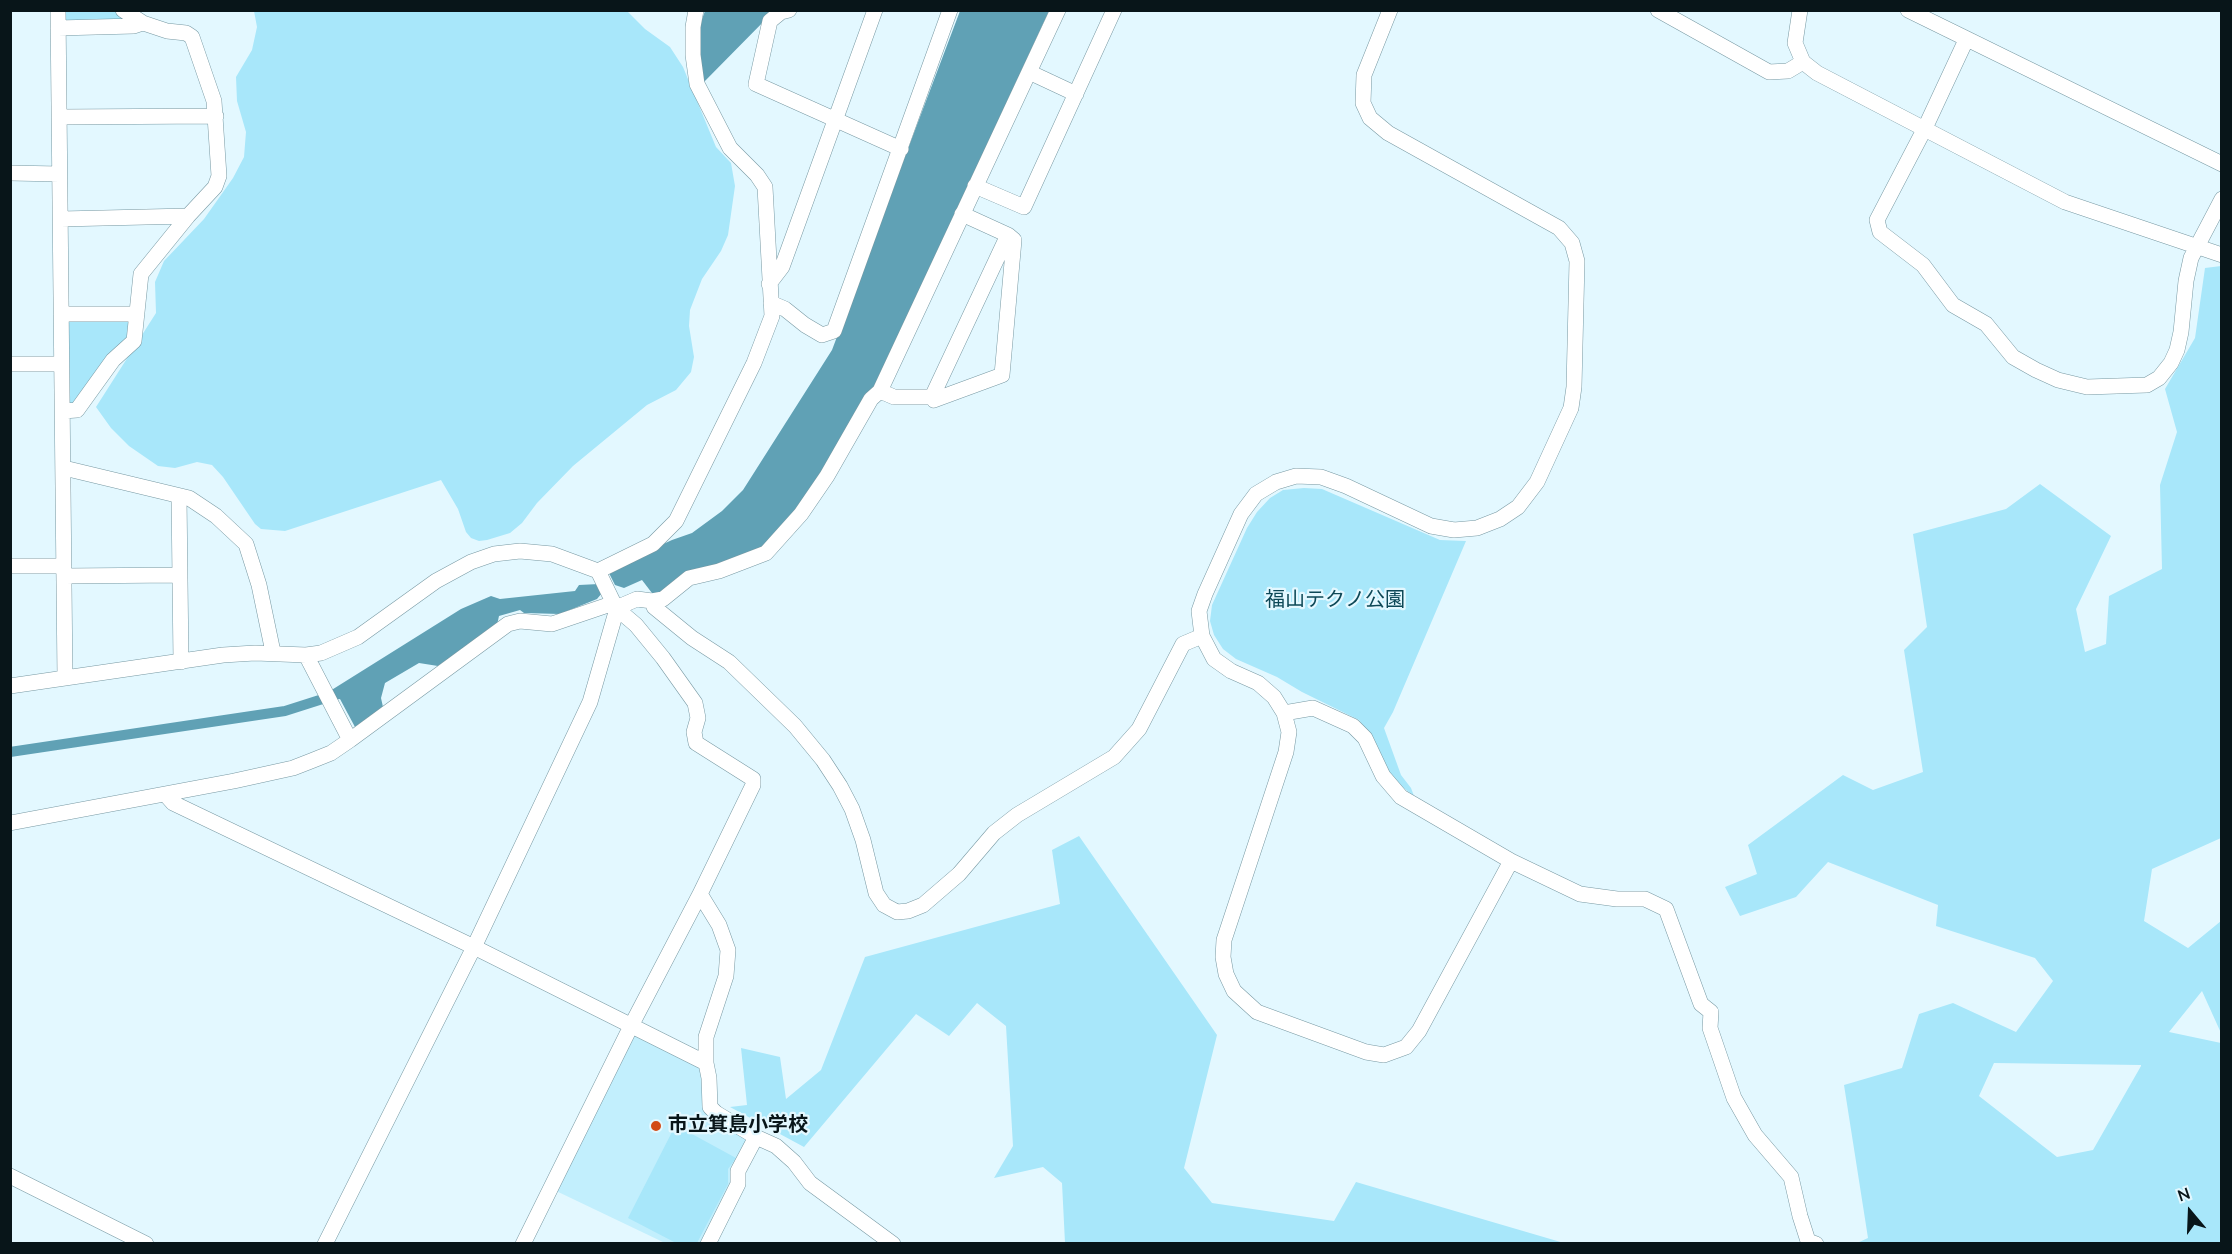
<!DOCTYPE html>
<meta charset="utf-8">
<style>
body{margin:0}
#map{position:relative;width:2232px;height:1254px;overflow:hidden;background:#e3f8ff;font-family:"Nunito Sans",sans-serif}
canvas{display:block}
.frame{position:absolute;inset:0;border:12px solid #081519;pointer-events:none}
.north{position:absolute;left:2160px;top:1182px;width:60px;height:60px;-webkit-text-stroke:4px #e3f8ff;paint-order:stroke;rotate:341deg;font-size:16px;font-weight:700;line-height:24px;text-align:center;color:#081519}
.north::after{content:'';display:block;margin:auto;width:21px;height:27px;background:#081519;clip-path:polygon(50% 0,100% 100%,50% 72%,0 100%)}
</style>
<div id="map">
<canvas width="2232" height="1254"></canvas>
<div class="frame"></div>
<div class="north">N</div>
</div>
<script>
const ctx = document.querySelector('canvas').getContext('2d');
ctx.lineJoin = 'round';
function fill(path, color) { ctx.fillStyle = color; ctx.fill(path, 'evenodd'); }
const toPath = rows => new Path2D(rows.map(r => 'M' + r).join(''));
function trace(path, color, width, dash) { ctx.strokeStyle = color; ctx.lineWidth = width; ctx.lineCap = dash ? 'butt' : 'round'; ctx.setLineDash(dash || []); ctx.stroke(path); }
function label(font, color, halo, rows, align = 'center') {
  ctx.font = font + ' "Nunito Sans","Noto Sans JP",sans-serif'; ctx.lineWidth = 4.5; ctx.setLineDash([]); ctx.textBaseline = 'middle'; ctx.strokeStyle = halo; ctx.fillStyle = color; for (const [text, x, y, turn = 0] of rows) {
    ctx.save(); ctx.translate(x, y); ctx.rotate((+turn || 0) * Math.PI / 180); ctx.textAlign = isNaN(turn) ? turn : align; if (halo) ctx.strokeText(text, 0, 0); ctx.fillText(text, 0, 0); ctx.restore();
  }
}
const built = toPath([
 [632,1033,700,1064,703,1073,705,1113,749,1138,732,1185,703,1243,665,1243,552,1189]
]);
const green = toPath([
 [63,11,114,11,129,17,127,23,63,22],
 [254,11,627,11,645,29,670,47,683,67,716,147,731,163,735,186,728,235,721,251,702,279,690,310,689,326,694,357,691,372,676,390,647,405,573,466,537,503,522,523,510,533,487,540,479,541,471,538,466,532,458,509,441,480,285,531,261,529,255,524,223,477,212,465,197,462,175,468,158,466,129,446,111,428,96,407,156,313,155,282,164,261,204,219,233,178,244,157,246,132,237,101,236,77,252,50,257,27],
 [2221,266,2221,838,2152,869,2144,921,2188,948,2221,921,2221,1033,2202,991,2169,1032,2221,1043,2221,1243,1857,1243,1868,1238,1844,1085,1902,1068,1919,1014,1953,1003,2016,1032,2053,981,2035,958,1936,926,1938,905,1828,862,1796,897,1740,916,1725,887,1757,874,1748,845,1843,775,1873,790,1923,772,1904,650,1927,627,1913,534,2006,509,2040,484,2111,536,2076,609,2085,652,2106,644,2109,596,2162,569,2160,485,2177,432,2165,389,2195,338,2205,268],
 [1994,1063,2141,1065,2141,1066,2093,1150,2057,1157,1979,1096],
 [131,319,131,337,75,405,69,403,69,323,70,320],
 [1304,488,1322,489,1440,540,1466,541,1393,712,1384,728,1401,775,1411,788,1414,796,1392,779,1367,731,1359,720,1302,692,1277,677,1236,659,1223,649,1214,635,1210,621,1212,605,1247,528,1257,512,1270,498,1283,490],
 [1079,836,1217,1035,1184,1168,1212,1203,1334,1221,1356,1182,1564,1243,1065,1243,1062,1183,1043,1167,994,1178,1013,1146,1006,1026,977,1003,949,1036,916,1014,804,1147,730,1107,747,1105,741,1048,780,1057,786,1099,821,1070,865,957,1060,904,1052,850],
 [681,1128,736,1158,728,1169,728,1184,697,1243,676,1243,628,1218,672,1132,677,1135]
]);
const water = toPath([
 [705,11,774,11,703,83,697,62,699,27],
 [960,11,1049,11,872,393,819,482,765,551,655,597,642,580,624,588,615,585,609,573,613,567,672,540,692,533,722,511,743,490,832,350],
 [599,584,602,593,597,599,560,614,524,613,520,610,499,616,497,625,438,666,419,663,385,683,381,698,383,707,355,727,340,699,334,700,330,691,461,609,491,596,500,599,575,591,579,585]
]);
const canal = toPath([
 [10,752,285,711,332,696]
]);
const minor = toPath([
 [58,10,65,678],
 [789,10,781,12,770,21,756,84,901,149],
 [1390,10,1364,75,1363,103,1370,118,1388,133,1559,228,1572,243,1577,261,1574,387,1571,408,1537,482,1518,507,1500,519,1477,528,1454,530,1431,526,1346,486,1321,477,1296,476,1276,482,1256,494,1241,514,1205,594,1199,611,1202,636,1214,659,1231,671,1258,683,1274,697,1284,713,1289,732,1286,752,1224,940,1223,957,1226,974,1234,991,1257,1012,1366,1052,1384,1055,1406,1047,1419,1031,1511,861,1580,894,1617,899,1645,899,1666,909,1701,1004,1711,1012,1710,1028,1734,1098,1755,1135,1791,1177,1800,1216,1808,1241,1816,1244],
 [1658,10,1769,72,1788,71,1803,62],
 [1800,10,1795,43,1803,62,1817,73,2065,202,2222,255],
 [1908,10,2222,164],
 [58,28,134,26,143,23],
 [1966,40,1925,128,1877,220,1880,232,1923,265,1953,305,1986,324,2013,357,2036,370,2058,380,2087,387,2147,385,2159,378,2171,363,2177,350,2181,332,2186,281,2191,258,2222,199],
 [1029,72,1076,94],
 [59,117,216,116],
 [10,173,59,174],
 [975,186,1024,207,1114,10],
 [61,219,188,216],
 [769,284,782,267,875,10],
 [771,303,785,309,805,325,822,335,834,331,950,10],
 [61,314,137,314],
 [10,364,61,364],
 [880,391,894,397,932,397,1008,235,962,214],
 [932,397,934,400,1002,375,1014,240,1008,235],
 [63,411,77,410,113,360,134,341,141,274,188,216,215,187,219,176,214,101,192,37,186,33,167,31,143,23,123,10],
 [64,468,189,498,216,516,246,544,259,585,273,652],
 [179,496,181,662],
 [10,566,64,566],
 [598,571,653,544,676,521,754,363,772,316,765,187,757,175,730,148,697,84,693,55,693,27,696,10],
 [64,576,179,575],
 [652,601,654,607,692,638,729,662,795,726,823,760,840,786,852,809,863,840,876,893,884,905,897,912,908,911,923,905,959,874,994,833,1017,815,1114,757,1139,729,1183,644,1202,636],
 [306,655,350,740],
 [10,686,223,655,255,653,306,655,321,653,358,637,436,581,471,562,494,554,520,551,552,554,598,571,616,608,616,612,590,702,474,947,325,1244],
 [1284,713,1313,708,1353,726,1365,738,1383,776,1401,797,1511,861],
 [166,795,173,803,474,947,706,1063],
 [10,823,234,781,293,768,311,761,331,753,350,740,508,624,520,621,552,624,614,603],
 [10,1176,146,1244],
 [523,1244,631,1026,700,894],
 [708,1244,738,1184,738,1171,756,1137],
 [893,1244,810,1183,794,1162,776,1146,756,1137,716,1113,710,1107,709,1078,706,1063,706,1037,726,976,728,950,719,925,700,894,753,785,753,779,696,743,694,732,698,718,695,703,663,658,636,625,616,608,637,599,652,601,663,599,689,578,719,571,766,553,801,514,827,476,871,399,880,391,1058,10]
]);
const markers = [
 [656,1126,6,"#d24b16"]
];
const parkNames = [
 ["福山テクノ公園",1335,601]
];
const poiNames = [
 ["市立箕島小学校",668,1126]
];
fill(built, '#c2effd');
fill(green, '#a8e7fa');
fill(water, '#60a1b5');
trace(canal, '#60a1b5', 10);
trace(minor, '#7899a3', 16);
trace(minor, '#fff', 15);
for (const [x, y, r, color] of markers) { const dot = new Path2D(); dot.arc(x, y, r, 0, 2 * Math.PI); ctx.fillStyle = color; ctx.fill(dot); trace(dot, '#e3f8ff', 2); }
label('20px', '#0d4857', '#e3f8ff', parkNames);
label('bold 20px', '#081519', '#e3f8ff', poiNames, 'left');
</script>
